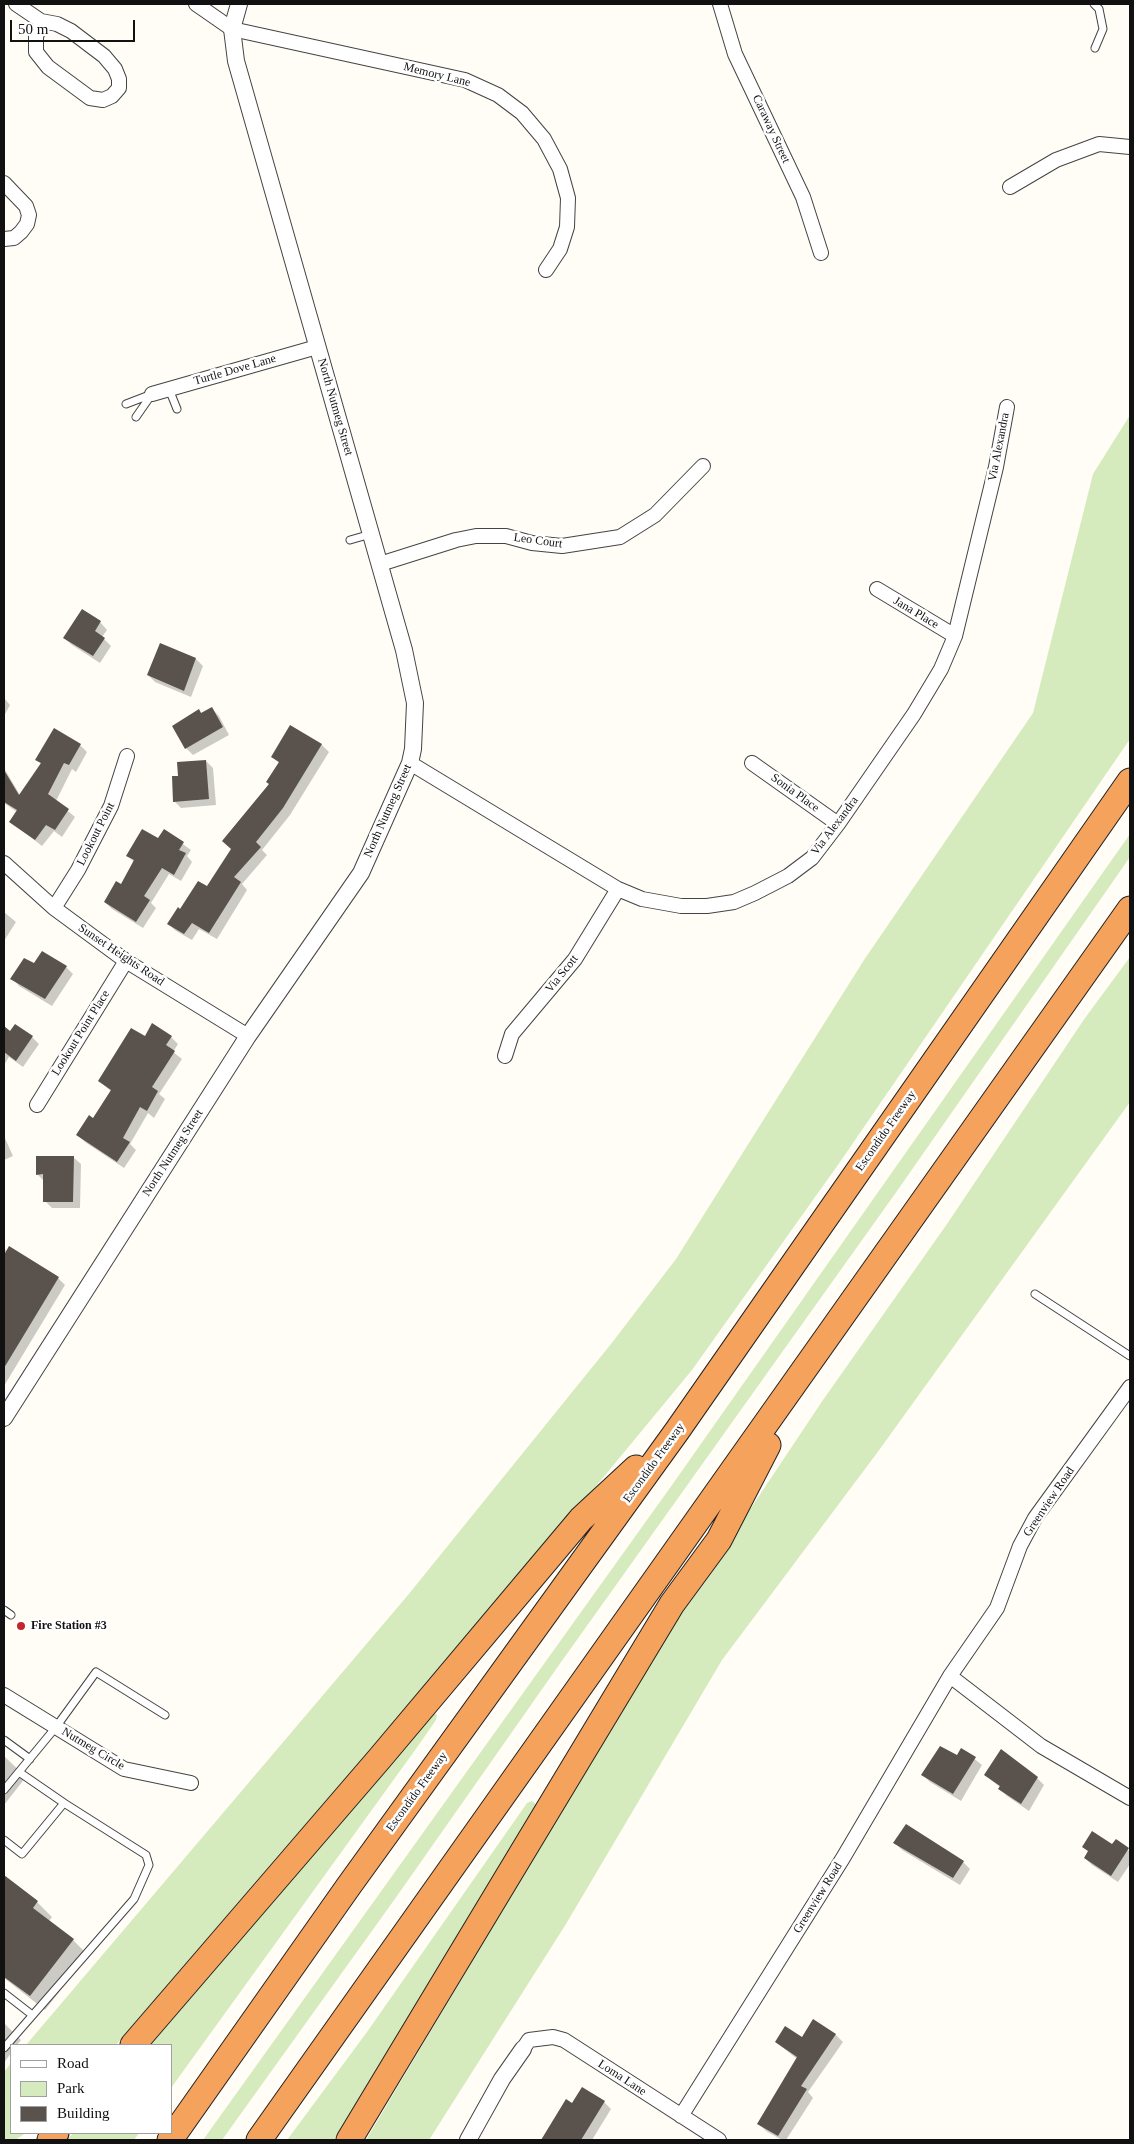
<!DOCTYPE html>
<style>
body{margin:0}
#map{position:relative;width:1134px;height:2144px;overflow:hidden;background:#fffdf5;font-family:Georgia,serif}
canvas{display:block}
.frame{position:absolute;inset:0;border:5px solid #111;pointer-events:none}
.legend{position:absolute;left:10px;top:2044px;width:162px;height:90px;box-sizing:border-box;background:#fff;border:1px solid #a0a0a0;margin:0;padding:6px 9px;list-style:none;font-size:15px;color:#111}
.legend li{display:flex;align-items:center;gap:10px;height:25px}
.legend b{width:25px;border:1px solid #a0a0a0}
.scale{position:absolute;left:10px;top:20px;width:125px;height:22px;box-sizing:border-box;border:2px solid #111;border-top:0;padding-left:6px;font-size:15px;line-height:18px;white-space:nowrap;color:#111;-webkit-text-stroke:4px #fff;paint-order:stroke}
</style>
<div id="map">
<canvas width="1134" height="2144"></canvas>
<div class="frame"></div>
<ul class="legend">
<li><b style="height:6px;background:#fff"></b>Road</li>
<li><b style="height:14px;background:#d5ebbd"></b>Park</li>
<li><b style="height:14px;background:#5a524d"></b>Building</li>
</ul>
<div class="scale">50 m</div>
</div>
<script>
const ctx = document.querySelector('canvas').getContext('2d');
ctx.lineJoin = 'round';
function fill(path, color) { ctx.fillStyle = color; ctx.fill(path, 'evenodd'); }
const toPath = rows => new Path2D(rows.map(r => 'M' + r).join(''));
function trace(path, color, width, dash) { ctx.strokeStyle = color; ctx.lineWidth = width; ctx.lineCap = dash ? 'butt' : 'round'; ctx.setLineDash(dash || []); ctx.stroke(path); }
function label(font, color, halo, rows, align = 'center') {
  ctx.font = font + ' Georgia,serif'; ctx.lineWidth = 5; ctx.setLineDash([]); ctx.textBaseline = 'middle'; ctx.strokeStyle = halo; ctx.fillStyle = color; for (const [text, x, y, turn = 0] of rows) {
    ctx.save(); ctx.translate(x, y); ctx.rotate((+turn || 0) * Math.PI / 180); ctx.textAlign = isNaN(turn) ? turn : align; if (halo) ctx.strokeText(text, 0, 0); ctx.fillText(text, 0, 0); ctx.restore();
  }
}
const green = toPath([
 [1130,415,1130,739,840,1162,692,1370,483,1623,282,1851,116,2045,26,2045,408,1595,611,1344,676,1259,864,960,1033,713,1093,474],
 [1130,834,1130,857,897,1191,559,1665,397,1896,222,2140,203,2140,672,1485],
 [1130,957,1130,1102,877,1453,722,1660,566,1924,429,2140,366,2140,556,1820,687,1604,823,1400,947,1224,1085,1018],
 [433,1712,437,1715,436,1720,418,1746,171,2088,171,2045,147,2045],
 [532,1801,538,1806,338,2140,287,2140,367,2032,527,1803],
 [11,2063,11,2133,26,2133,15,2140,4,2140,4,2072],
 [73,2133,139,2133,134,2140,67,2140]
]);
const shadow = toPath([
 [100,622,107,630,102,637,111,646,100,663,72,645,64,638],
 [160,645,196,659,203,666,191,697,155,682,148,675],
 [4,698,10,705,4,716],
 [212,709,219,716,229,735,193,755,186,748,199,711,202,714],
 [290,727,322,745,329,752,290,815,262,850,267,855,242,884,247,890,217,939,199,929,192,940,176,931,168,924,180,911,207,888,232,849,280,764,273,757],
 [80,745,87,752,76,772,72,769,56,801,75,817,62,837,54,831,42,846,11,822,17,812,4,803,4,768,20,795,42,765,37,760],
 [206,761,213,768,216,805,181,808,174,801,180,777],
 [165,831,191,850,187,856,192,862,181,881,169,874,151,903,156,908,143,928,112,909,105,902,122,886,134,862,128,856,159,840],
 [4,912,16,922,4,941],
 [35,964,66,967,73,974,52,1006,19,986,12,978],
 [4,1028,10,1032,32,1037,39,1044,23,1067,9,1057,4,1065],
 [171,1037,178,1044,173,1052,182,1059,159,1094,165,1099,154,1118,148,1113,130,1144,136,1150,124,1168,85,1142,78,1135,93,1120,112,1092,99,1081,145,1038],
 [4,1136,13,1156,4,1160],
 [73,1157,81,1164,80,1208,52,1208,45,1201,45,1182,37,1174],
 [4,1249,58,1278,65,1285,4,1386],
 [962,1749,982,1765,961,1801,930,1782,923,1775,957,1757],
 [4,1756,26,1777,4,1805],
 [985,1775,1037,1778,1044,1785,1029,1811,1007,1796,1000,1789,1001,1788],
 [895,1843,963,1862,970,1869,960,1885,902,1850],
 [1113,1846,1130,1851,1130,1864,1118,1882,1092,1865,1085,1858],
 [4,1876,37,1902,52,1917,49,1921,73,1940,88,1955,45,2010,4,1978],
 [814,2021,836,2035,843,2042,808,2092,813,2098,786,2140,782,2140,766,2131,759,2124,797,2059,776,2042,802,2039],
 [4,2023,21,2040,17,2045,11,2045,11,2053,4,2063],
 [583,2089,604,2102,611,2109,592,2140,542,2140,566,2101,572,2105]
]);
const building = toPath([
 [82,609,101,621,95,631,105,638,93,656,63,638],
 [160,643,196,658,184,691,147,675],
 [212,707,223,727,185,749,172,726,199,709,201,713],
 [290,725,322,744,283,808,256,842,261,847,234,877,241,882,209,933,192,923,184,934,167,924,178,907,180,909,198,881,207,886,231,849,222,841,269,784,266,782,279,762,271,757],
 [54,728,81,744,69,765,64,763,48,794,69,809,55,830,46,825,35,840,9,822,17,810,4,802,4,770,19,795,41,763,35,760],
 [206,760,209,799,173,802,172,776,178,776,177,762],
 [142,829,158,838,164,829,184,842,179,850,186,853,174,875,162,868,144,896,150,900,136,922,104,902,116,881,121,884,134,860,126,856],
 [42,951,67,966,45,999,10,979,24,958,34,963],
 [152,1023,172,1036,166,1045,175,1051,152,1087,158,1091,147,1111,140,1107,123,1138,130,1142,117,1162,76,1135,89,1115,93,1118,111,1090,98,1081,131,1028,145,1036],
 [15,1024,33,1036,16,1061,4,1052,4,1026,10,1031],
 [36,1156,74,1156,73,1202,43,1202,43,1174,36,1175],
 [9,1246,59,1277,4,1368,4,1255],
 [940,1746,957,1755,961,1748,976,1757,953,1794,921,1775],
 [1001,1749,1038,1777,1021,1804,998,1789,1000,1786,984,1775],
 [906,1824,964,1861,953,1878,893,1843],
 [1092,1831,1112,1844,1116,1839,1129,1848,1111,1876,1084,1858,1088,1851,1082,1847],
 [4,1875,38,1901,33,1908,74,1939,30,1996,4,1977],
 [813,2019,836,2034,801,2086,807,2089,778,2136,757,2124,797,2057,775,2042,785,2026,802,2037],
 [582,2087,605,2101,581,2140,541,2140,566,2099,572,2103]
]);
const service = toPath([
 [1094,4,1099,9,1103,29,1095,48],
 [169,389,177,409],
 [126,404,152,394],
 [136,417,152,394],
 [350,540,371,534],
 [1035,1294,1130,1356],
 [4,1610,11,1615],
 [4,1740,30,1759],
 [4,1790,56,1727,96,1672,165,1715],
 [4,1840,22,1854,64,1803,19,1772],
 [4,1993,31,2014],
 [4,2048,134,1899,149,1865,146,1855,64,1803]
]);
const minor = toPath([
 [16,4,41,21,57,24,71,31,104,56,115,69,119,79,119,88,112,96,103,100,90,98,48,67,36,52,36,37,41,21],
 [196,4,232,29,465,80,498,95,522,113,544,139,560,169,568,198,567,227,560,249,546,270],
 [720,4,735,54,803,197,821,253],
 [4,183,26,206,29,215,27,224,21,232,14,238,4,239],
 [1010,187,1056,160,1099,144,1130,147],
 [152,394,317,347],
 [380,564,456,540,476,536,506,536,532,543,562,546,620,537,655,515,703,466],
 [877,589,955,636],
 [410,763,618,889,642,899,681,906,707,906,734,902,755,893,788,876,812,858,838,824,914,714,941,669,955,636,996,467,1007,407],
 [752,763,838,824],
 [4,863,54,908,126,961,248,1036],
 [54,908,78,870,111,806,127,756],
 [505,1056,512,1034,575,959,618,889],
 [37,1105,126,961],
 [950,1676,1041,1746,1130,1798],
 [4,1695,124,1769,191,1783],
 [523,2049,529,2040,553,2037,564,2040,719,2140],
 [681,2116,843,1858,950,1676,997,1608,1020,1546,1035,1518,1130,1387]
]);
const tertiary = toPath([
 [4,1418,248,1036,361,873,410,763,413,749,415,703,404,650,236,61,232,29,239,4],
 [468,2140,502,2079,523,2049]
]);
const motorway = toPath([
 [133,2045,380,1758,581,1519,636,1468],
 [50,2140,56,2133],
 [170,2140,348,1887,677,1431,1130,781],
 [259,2140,1130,909],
 [349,2140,672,1604,719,1540,768,1445]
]);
const markers = [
 [21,1626,5,"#c4262e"]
];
const streetNames = [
 ["Memory Lane",437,75,14],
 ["Caraway Street",771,129,65],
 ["Turtle Dove Lane",235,370,-16],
 ["North Nutmeg Street",335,407,74],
 ["Via Alexandra",999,447,-79],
 ["Leo Court",538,541,8],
 ["Jana Place",916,613,31],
 ["Sonia Place",795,793,36],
 ["North Nutmeg Street",388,811,-66],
 ["Via Alexandra",835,826,-53],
 ["Lookout Point",96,834,-63],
 ["Sunset Heights Road",121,955,34],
 ["Via Scott",562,974,-51],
 ["Lookout Point Place",81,1033,-58],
 ["Escondido Freeway",886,1131,-55],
 ["North Nutmeg Street",173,1153,-57],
 ["Escondido Freeway",654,1463,-54],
 ["Greenview Road",1049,1502,-56],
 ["Nutmeg Circle",93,1749,31],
 ["Escondido Freeway",417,1792,-54],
 ["Greenview Road",818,1898,-58],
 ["Loma Lane",622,2078,33]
];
const poiNames = [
 ["Fire Station #3",31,1626]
];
fill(green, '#d5ebbd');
fill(shadow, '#0003');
fill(building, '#5a524d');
trace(service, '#444', 9);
trace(minor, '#444', 16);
trace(tertiary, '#444', 18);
trace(motorway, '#222', 27);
trace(service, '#fff', 7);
trace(minor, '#fff', 14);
trace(tertiary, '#fff', 16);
trace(motorway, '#f5a25d', 25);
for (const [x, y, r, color] of markers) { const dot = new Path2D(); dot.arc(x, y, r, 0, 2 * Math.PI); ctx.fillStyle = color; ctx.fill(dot); trace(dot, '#fff', 2); }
label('12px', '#111', '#fff', streetNames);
label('bold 12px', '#111', '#fff', poiNames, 'left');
</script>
